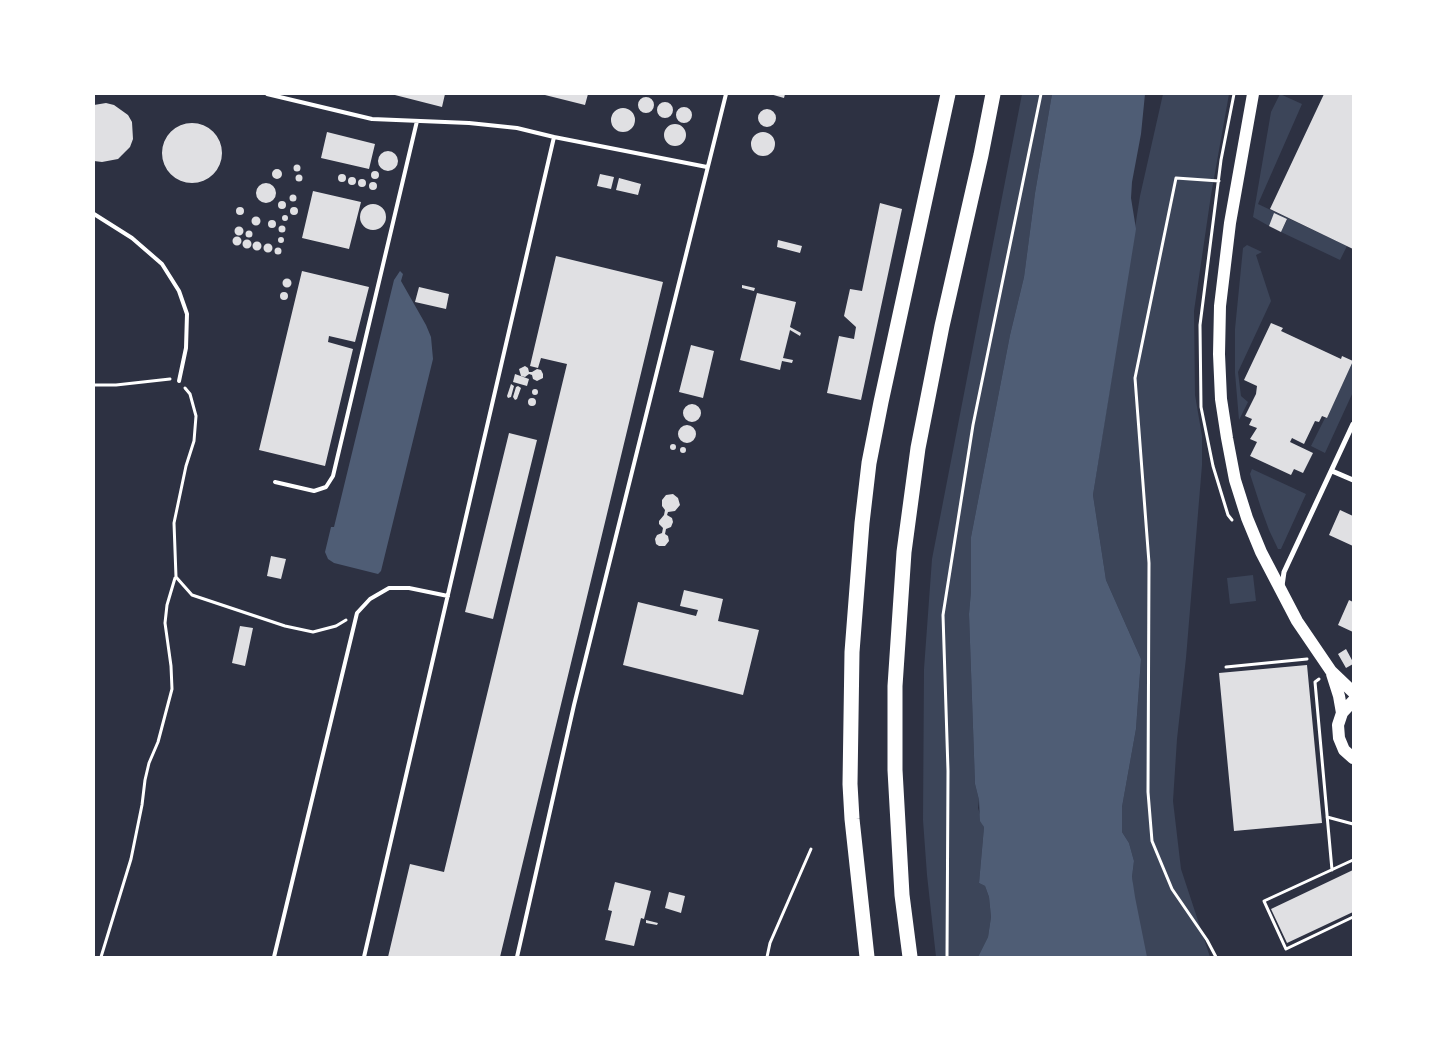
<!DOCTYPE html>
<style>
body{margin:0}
#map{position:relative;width:1447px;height:1051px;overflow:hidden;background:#2d3142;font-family:Raleway,sans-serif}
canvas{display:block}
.frame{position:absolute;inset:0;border:95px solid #fff;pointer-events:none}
</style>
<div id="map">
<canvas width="1447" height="1051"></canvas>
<div class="frame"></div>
</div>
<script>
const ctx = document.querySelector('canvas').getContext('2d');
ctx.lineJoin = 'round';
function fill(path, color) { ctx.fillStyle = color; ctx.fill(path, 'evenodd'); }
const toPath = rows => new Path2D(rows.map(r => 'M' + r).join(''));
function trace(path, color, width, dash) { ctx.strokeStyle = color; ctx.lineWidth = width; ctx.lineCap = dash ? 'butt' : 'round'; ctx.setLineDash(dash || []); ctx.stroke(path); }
const green = toPath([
 [1022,94,1052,94,1035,193,1024,277,1010,335,971,537,971,591,969,614,975,784,979,800,978,808,984,827,979,883,985,886,989,897,991,917,988,937,978,957,936,957,927,875,923,820,924,669,932,559],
 [1163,94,1229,94,1211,195,1194,311,1195,395,1202,436,1202,465,1186,658,1177,739,1173,801,1181,869,1210,957,1139,957,1132,877,1134,861,1129,843,1122,832,1122,807,1136,729,1141,659,1106,580,1093,495,1140,196],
 [1280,94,1302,104,1258,204,1347,246,1340,260,1281,232,1287,220,1274,214,1269,226,1253,217,1271,112],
 [1247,245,1262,252,1256,255,1271,301,1238,372,1241,396,1248,402,1239,420,1235,373,1235,329,1243,248],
 [1353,361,1353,392,1325,453,1311,446,1325,418,1327,418],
 [1252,469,1306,494,1281,549,1278,549,1269,530,1261,508,1250,474],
 [1253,575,1256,601,1230,604,1227,578]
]);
const water = toPath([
 [1052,94,1145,94,1141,134,1132,182,1131,198,1136,229,1093,495,1106,580,1141,659,1136,729,1122,807,1122,832,1129,843,1134,861,1132,877,1135,897,1147,957,978,957,988,937,991,917,989,897,985,886,979,883,984,827,980,821,979,800,975,784,969,614,971,591,971,537,1010,335,1024,277,1035,193],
 [400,271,403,274,401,281,426,325,431,337,433,359,381,571,378,574,334,563,328,559,325,552,331,527,334,527,394,280]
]);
const building = toPath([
 [391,94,445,94,442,107],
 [541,94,588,94,585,105],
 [770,94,785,94,784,98],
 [1324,94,1353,94,1353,249,1270,209],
 '638 105a8 8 0 1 1 16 0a8 8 0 1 1-16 0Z',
 '657 110a8 8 0 1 1 16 0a8 8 0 1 1-16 0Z',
 [106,103,114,105,128,115,132,122,133,139,130,147,118,159,102,162,94,161,94,105],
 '676 115a8 8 0 1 1 16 0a8 8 0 1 1-16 0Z',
 '611 120a12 12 0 1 1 24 0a12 12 0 1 1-24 0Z',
 '758 118a9 9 0 1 1 18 0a9 9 0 1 1-18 0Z',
 '162 153a30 30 0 1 1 60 0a30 30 0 1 1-60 0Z',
 '664 135a11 11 0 1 1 22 0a11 11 0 1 1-22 0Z',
 [327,132,375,144,369,169,321,158],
 '751 144a12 12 0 1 1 24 0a12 12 0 1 1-24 0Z',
 '378 161a10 10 0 1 1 20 0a10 10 0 1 1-20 0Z',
 '293.5 168a3.5 3.5 0 1 1 7 0a3.5 3.5 0 1 1-7 0Z',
 '272 174a5 5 0 1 1 10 0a5 5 0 1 1-10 0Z',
 '371 175a4 4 0 1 1 8 0a4 4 0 1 1-8 0Z',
 [600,174,614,177,611,189,597,186],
 '338 178a4 4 0 1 1 8 0a4 4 0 1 1-8 0Z',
 '295.5 178a3.5 3.5 0 1 1 7 0a3.5 3.5 0 1 1-7 0Z',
 '348 181a4 4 0 1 1 8 0a4 4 0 1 1-8 0Z',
 [619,178,641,184,638,195,616,190],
 '358 183a4 4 0 1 1 8 0a4 4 0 1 1-8 0Z',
 '369 186a4 4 0 1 1 8 0a4 4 0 1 1-8 0Z',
 '256 193a10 10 0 1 1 20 0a10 10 0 1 1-20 0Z',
 [313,191,361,202,349,249,302,238],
 '289.5 198a3.5 3.5 0 1 1 7 0a3.5 3.5 0 1 1-7 0Z',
 '278 205a4 4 0 1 1 8 0a4 4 0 1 1-8 0Z',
 [880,203,902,209,861,400,827,393,839,336,854,339,856,327,844,316,850,289,862,291],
 '360 217a13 13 0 1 1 26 0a13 13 0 1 1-26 0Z',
 '236 211a4 4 0 1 1 8 0a4 4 0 1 1-8 0Z',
 '290 211a4 4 0 1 1 8 0a4 4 0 1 1-8 0Z',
 [1274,213,1287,219,1281,232,1269,226],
 '282 218a3 3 0 1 1 6 0a3 3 0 1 1-6 0Z',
 '251.5 221a4.5 4.5 0 1 1 9 0a4.5 4.5 0 1 1-9 0Z',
 '268 224a4 4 0 1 1 8 0a4 4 0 1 1-8 0Z',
 '278.5 229a3.5 3.5 0 1 1 7 0a3.5 3.5 0 1 1-7 0Z',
 '234.5 231a4.5 4.5 0 1 1 9 0a4.5 4.5 0 1 1-9 0Z',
 '245.5 234a3.5 3.5 0 1 1 7 0a3.5 3.5 0 1 1-7 0Z',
 '232.5 241a4.5 4.5 0 1 1 9 0a4.5 4.5 0 1 1-9 0Z',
 '278 240a3 3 0 1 1 6 0a3 3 0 1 1-6 0Z',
 '242.5 244a4.5 4.5 0 1 1 9 0a4.5 4.5 0 1 1-9 0Z',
 [778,240,802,246,800,253,777,247],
 '252.5 246a4.5 4.5 0 1 1 9 0a4.5 4.5 0 1 1-9 0Z',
 '263.5 248a4.5 4.5 0 1 1 9 0a4.5 4.5 0 1 1-9 0Z',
 '274.5 251a3.5 3.5 0 1 1 7 0a3.5 3.5 0 1 1-7 0Z',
 [556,256,663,282,500,957,388,957,410,864,444,872,567,364,541,358,538,368,530,366],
 [302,271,369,287,355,342,329,336,328,342,353,349,325,466,259,450],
 '282.5 283a4.5 4.5 0 1 1 9 0a4.5 4.5 0 1 1-9 0Z',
 [742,285,755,288,754,291,742,288],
 [419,287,449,294,446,309,415,302],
 '280 296a4 4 0 1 1 8 0a4 4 0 1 1-8 0Z',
 [757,293,796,302,790,327,801,333,800,336,790,330,783,358,793,360,792,363,782,361,780,370,740,360],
 [1271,323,1283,328,1281,331,1341,359,1342,356,1353,361,1327,418,1322,416,1319,422,1315,421,1304,444,1292,438,1290,442,1313,453,1303,473,1294,469,1291,475,1250,456,1257,442,1250,439,1257,428,1249,425,1252,419,1245,416,1256,394,1257,386,1244,380],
 [691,345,714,351,703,398,679,392],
 [525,366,528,368,529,372,532,372,537,369,541,370,543,374,543,378,537,381,533,379,532,375,529,374,525,377,521,376,519,369],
 [515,374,529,379,527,386,513,382],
 [511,384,514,386,511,397,508,398,507,396],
 [518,386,521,388,517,399,515,400,513,397,516,387],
 '532 392a3 3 0 1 1 6 0a3 3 0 1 1-6 0Z',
 '528 402a4 4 0 1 1 8 0a4 4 0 1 1-8 0Z',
 '683 413a9 9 0 1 1 18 0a9 9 0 1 1-18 0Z',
 '678 434a9 9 0 1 1 18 0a9 9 0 1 1-18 0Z',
 [509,433,537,440,493,619,465,612],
 '670 447a3 3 0 1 1 6 0a3 3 0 1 1-6 0Z',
 '680 450a3 3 0 1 1 6 0a3 3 0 1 1-6 0Z',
 [673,494,678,498,680,505,675,511,668,512,667,515,672,518,673,522,671,527,666,529,665,534,668,536,669,541,665,546,659,546,656,544,655,539,657,535,662,533,663,528,659,524,659,521,664,515,665,510,662,506,662,500,666,495],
 [1340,510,1353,516,1353,546,1329,535],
 [271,556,286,559,281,579,267,576],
 [684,590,723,599,718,621,759,630,743,695,623,665,638,602,696,616,698,610,680,606],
 [1349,600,1353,602,1353,632,1338,625],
 [240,626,253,628,245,666,232,663],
 [1346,649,1353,662,1353,664,1346,668,1338,654],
 [1307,665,1322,823,1234,831,1219,673],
 [1353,870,1353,912,1287,943,1271,909],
 [615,882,651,891,644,919,641,918,634,946,605,940,612,911,608,910],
 [669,892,685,896,681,913,665,908],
 [646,920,658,923,657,925,646,923]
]);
const path = toPath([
 [94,385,116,385,170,379],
 [185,388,190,394,196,416,194,441,186,466,174,523,176,577,192,595,285,626,313,632,336,626,346,620],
 [1232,520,1228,515,1213,466,1201,407,1200,325,1221,160,1234,94],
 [1226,667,1307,659],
 [1319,679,1315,682,1332,870],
 [1327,817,1353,824],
 [1353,860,1264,901,1286,949,1353,917],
 [101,957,131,859,142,805,145,780,149,763,158,742,172,689,171,666,165,623,167,605,175,578],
 [767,957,770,943,811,849],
 [947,957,948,771,943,615,973,425,1041,94],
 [1216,957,1207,940,1172,889,1152,841,1148,792,1149,563,1135,378,1176,178,1219,181]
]);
const service = toPath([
 [267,94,372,119,469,123,517,128,554,137,364,957],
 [554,137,707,167],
 [94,214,132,238,162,264,179,291,187,314,186,348,179,381],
 [275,482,314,491,326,487,333,476,417,121],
 [274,957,357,613,370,599,389,588,409,588,448,596],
 [517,957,574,705,726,94]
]);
const minor = toPath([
 [1332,471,1353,480],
 [1282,586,1284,572,1353,424]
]);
const primary = toPath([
 [1253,94,1230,223,1220,306,1219,354,1221,399,1227,438,1235,480,1247,518,1261,552,1297,621,1331,671,1353,692],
 [1332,674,1339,696,1342,713],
 [1353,701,1342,713,1338,725,1339,738,1344,750,1353,758]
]);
const motorway = toPath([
 [867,957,852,819,850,784,852,652,862,523,869,463,881,402,948,94],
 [910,957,902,895,895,770,895,686,904,552,918,448,942,326,981,155,993,94]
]);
fill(green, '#3c4559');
fill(water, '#4f5d75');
fill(building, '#e0e0e3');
trace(path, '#fff', 3);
trace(service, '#fff', 4);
trace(minor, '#fff', 5);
trace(primary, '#fff', 12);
trace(motorway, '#fff', 15);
</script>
